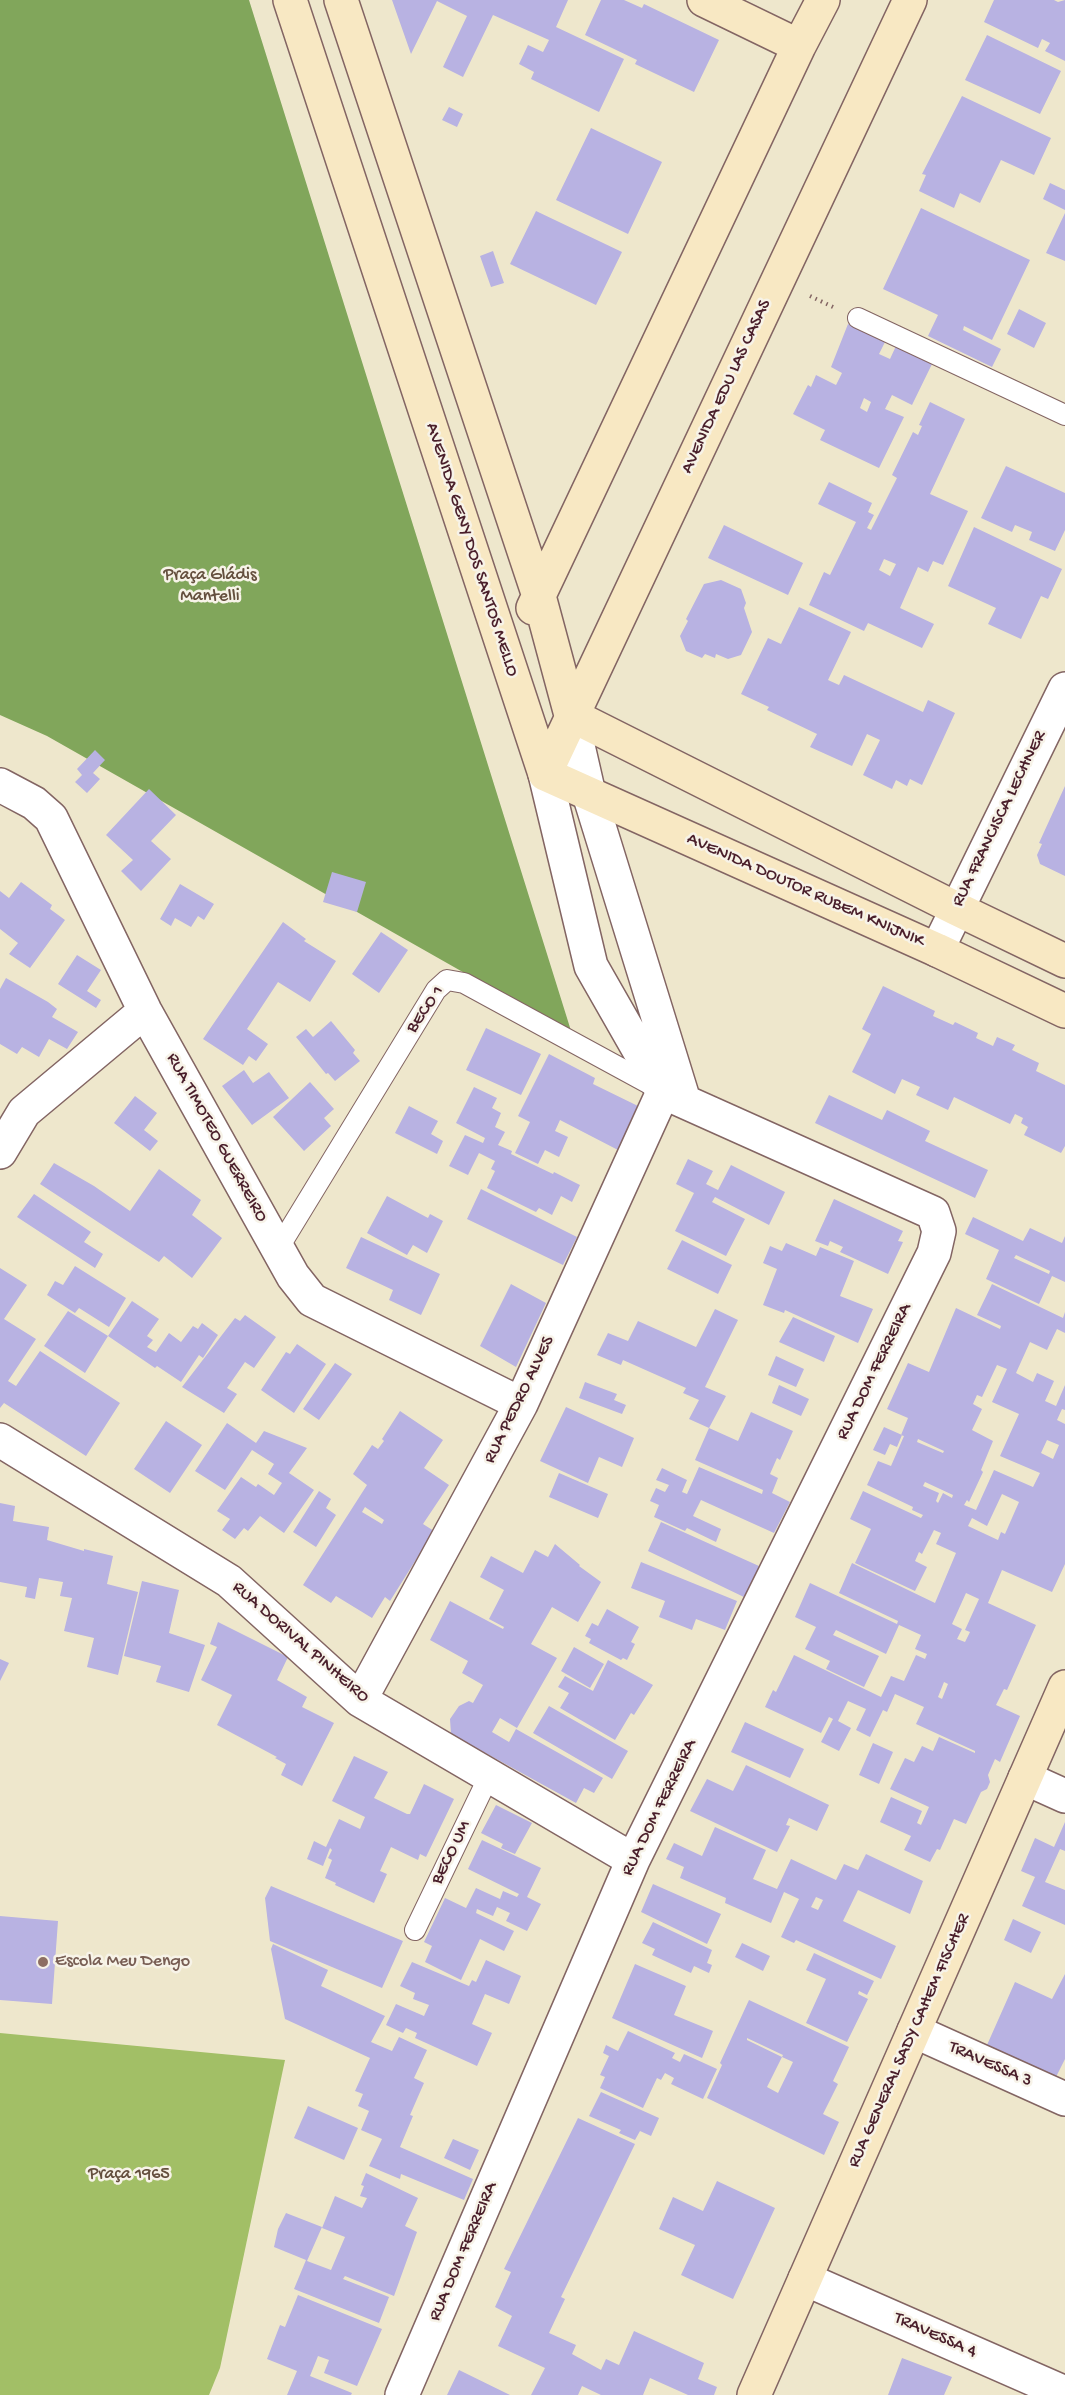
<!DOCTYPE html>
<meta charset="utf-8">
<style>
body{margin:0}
canvas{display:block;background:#eee7cc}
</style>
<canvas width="1065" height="2395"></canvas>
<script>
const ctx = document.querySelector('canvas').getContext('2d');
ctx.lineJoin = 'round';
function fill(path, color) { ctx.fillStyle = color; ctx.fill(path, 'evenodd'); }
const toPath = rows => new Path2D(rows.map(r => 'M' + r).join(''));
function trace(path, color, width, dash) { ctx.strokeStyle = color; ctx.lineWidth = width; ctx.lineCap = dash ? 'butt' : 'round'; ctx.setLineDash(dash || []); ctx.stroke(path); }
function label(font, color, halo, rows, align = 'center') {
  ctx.font = font + ' "Gochi Hand",sans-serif'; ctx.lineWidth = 5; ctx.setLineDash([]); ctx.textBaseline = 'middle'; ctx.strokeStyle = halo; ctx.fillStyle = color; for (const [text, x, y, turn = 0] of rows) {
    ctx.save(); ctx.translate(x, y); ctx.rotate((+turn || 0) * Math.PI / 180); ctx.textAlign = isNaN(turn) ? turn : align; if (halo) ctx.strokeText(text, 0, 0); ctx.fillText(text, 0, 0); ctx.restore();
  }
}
const green = toPath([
 [0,2033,285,2060,220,2368,209,2395,0,2395]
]);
const forest = toPath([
 [0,0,249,0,572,1034,47,736,0,715]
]);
const building = toPath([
 [392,0,568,0,556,27,624,59,599,112,531,79,534,72,519,64,528,45,543,52,549,40,493,15,463,77,443,67,467,16,437,1,411,54],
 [601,0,624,0,642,8,644,4,719,40,694,92,635,64,637,60,585,35],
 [994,0,1054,0,1058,2,1065,0,1065,61,1045,51,1050,43,1042,39,1038,48,984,22],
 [987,35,1061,71,1040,114,965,80],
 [962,96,1051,138,1034,175,1001,160,980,203,960,193,954,208,919,191,926,175,922,174],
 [449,107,463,114,457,127,442,120],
 [591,128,662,162,628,234,556,200],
 [1050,183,1065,190,1065,210,1043,199],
 [921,208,1030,260,992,340,964,326,963,330,1001,349,992,367,928,336,938,315,883,289],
 [536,211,622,252,596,305,510,264],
 [1065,213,1065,261,1046,253],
 [493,251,504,283,491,287,480,256],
 [1019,309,1046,323,1034,348,1007,334],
 [848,324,885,342,879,354,890,359,896,346,932,364,912,405,892,395,885,409,904,417,879,468,820,440,825,430,793,414,808,385,811,387,816,375,836,385,842,373,831,367],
 [864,398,871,402,867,412,860,408],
 [930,402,965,419,930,494,968,511,943,565,933,561,928,572,918,567,900,608,934,624,922,648,868,623,864,631,809,605,824,572,830,575,856,522,818,504,829,482,872,503,868,512,874,515,867,528,871,530,897,478,892,475,913,432,918,435,922,426,919,425],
 [884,559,896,564,890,576,879,570],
 [1006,466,1065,493,1065,530,1055,551,1029,540,1032,532,1015,525,1012,532,981,518],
 [724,525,803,563,788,595,708,558],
 [974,527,1062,569,1048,599,1041,596,1021,639,988,624,996,608,948,586],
 [721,580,741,589,746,603,744,608,752,632,741,655,728,659,716,654,715,658,705,654,702,658,686,651,680,636,688,621,686,619,704,584],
 [799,607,851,632,828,680,839,685,844,675,923,712,928,700,955,713,922,785,910,779,907,786,896,780,892,789,863,775,880,740,867,734,852,766,810,747,817,734,767,710,769,707,741,694,768,638,781,644],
 [95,750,105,760,93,773,100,779,87,793,75,782,82,775,77,769],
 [1065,786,1065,876,1040,864,1037,855,1042,844,1039,843],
 [149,789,176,815,151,841,171,859,141,891,121,871,133,860,106,835],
 [332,872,366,882,357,912,323,902],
 [21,882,52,905,50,909,65,920,30,968,9,954,18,943,0,929,0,891,9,898],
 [180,884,214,904,204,920,198,916,191,927,175,918,171,926,160,919],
 [283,922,306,939,304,941,336,961,310,1002,278,982,247,1029,268,1044,256,1061,249,1056,243,1065,203,1039],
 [381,932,408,950,379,993,352,974],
 [77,955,101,970,87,991,101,1000,96,1008,58,984],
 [6,978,48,1002,57,1009,52,1017,78,1032,67,1049,49,1039,39,1057,22,1047,17,1054,0,1044,0,989],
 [883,986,935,1011,933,1016,953,1025,955,1022,978,1033,976,1038,993,1046,997,1037,1015,1045,1012,1050,1039,1063,1036,1071,1065,1085,1065,1146,1061,1153,1024,1135,1028,1127,1021,1123,1023,1118,1015,1114,1010,1124,954,1097,948,1110,916,1095,920,1087,902,1079,895,1094,852,1072,871,1034,862,1029],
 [331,1021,355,1050,353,1053,360,1061,335,1081,328,1073,326,1074,296,1037,306,1029,313,1037],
 [486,1028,541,1054,521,1095,466,1070],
 [549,1054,595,1078,593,1084,638,1106,618,1150,560,1120,555,1131,568,1137,559,1157,545,1150,538,1164,515,1153,530,1122,518,1116],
 [244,1070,253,1083,269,1072,289,1098,252,1125,222,1086],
 [310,1082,334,1109,324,1118,331,1126,304,1151,273,1117],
 [474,1087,497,1098,492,1108,501,1113,495,1127,505,1132,498,1145,512,1151,511,1154,553,1174,554,1172,580,1185,572,1202,561,1196,552,1215,539,1208,536,1212,487,1188,495,1171,491,1169,495,1161,479,1153,468,1175,449,1166,465,1135,483,1143,485,1138,456,1123],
 [829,1095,882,1120,887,1110,930,1131,925,1141,988,1170,975,1198,815,1123],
 [135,1096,157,1113,144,1130,158,1141,150,1151,114,1123],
 [409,1106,438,1121,431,1134,443,1141,437,1154,395,1133],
 [688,1159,713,1171,706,1184,718,1190,731,1165,785,1192,769,1225,715,1197,712,1202,745,1219,726,1256,675,1231,694,1193,676,1184],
 [54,1163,94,1186,130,1211,159,1169,201,1200,192,1215,222,1238,192,1278,164,1256,159,1262,40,1184],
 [481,1189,577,1237,563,1265,467,1219],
 [34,1194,91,1232,84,1242,103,1254,95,1268,17,1217],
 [387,1196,428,1218,430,1214,443,1221,427,1253,413,1245,407,1255,367,1233],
 [834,1199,903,1231,898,1241,903,1242,888,1274,840,1252,843,1247,830,1241,828,1246,815,1241],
 [973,1217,1023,1241,1030,1228,1062,1243,1065,1236,1065,1282,1052,1276,1039,1304,986,1279,999,1250,965,1234],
 [1016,1255,1050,1271,1049,1274,1014,1258],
 [361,1237,440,1274,421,1315,389,1300,393,1290,346,1268],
 [682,1240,732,1265,718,1294,667,1269],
 [786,1243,816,1256,820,1247,854,1261,840,1296,873,1309,858,1343,785,1310,784,1313,763,1305,777,1269,763,1263,770,1246,782,1251],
 [75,1266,126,1298,109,1327,79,1308,75,1313,47,1295,55,1281,63,1285],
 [0,1268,27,1285,4,1319,36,1339,8,1381,16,1386,40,1351,120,1403,86,1456,4,1403,0,1408],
 [511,1284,546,1303,516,1367,480,1346],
 [992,1284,1063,1318,1065,1312,1065,1333,1057,1329,1047,1350,1030,1342,1016,1373,1033,1382,1037,1373,1054,1381,1045,1401,1056,1406,1065,1385,1065,1410,1062,1409,1057,1420,1065,1424,1065,1564,1052,1592,1002,1570,988,1603,1036,1625,1007,1690,1004,1689,996,1705,1020,1716,1000,1762,995,1759,988,1775,990,1782,987,1789,981,1792,966,1824,954,1819,940,1850,937,1849,930,1862,904,1850,911,1836,880,1822,891,1797,922,1811,917,1823,921,1825,929,1807,890,1789,905,1758,914,1762,922,1746,933,1751,939,1737,975,1753,975,1751,916,1724,924,1707,895,1694,887,1712,883,1710,870,1737,856,1730,866,1709,848,1701,838,1721,851,1728,839,1751,821,1742,833,1719,829,1717,821,1733,765,1707,773,1690,776,1692,794,1655,881,1697,891,1676,904,1681,916,1655,925,1659,927,1654,915,1649,921,1635,899,1625,886,1654,836,1630,833,1635,879,1656,864,1687,826,1669,830,1661,805,1649,816,1627,795,1617,810,1583,897,1624,898,1621,839,1593,852,1563,935,1603,956,1553,936,1544,941,1533,934,1530,922,1554,919,1552,915,1561,927,1567,915,1591,855,1563,871,1529,850,1519,863,1491,921,1518,923,1515,912,1510,913,1507,867,1485,878,1461,891,1466,904,1436,901,1435,908,1418,887,1409,908,1363,929,1372,956,1308,1000,1329,1001,1326,977,1315],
 [997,1365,1007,1369,992,1402,1019,1414,1000,1456,1040,1473,1033,1487,994,1470,976,1510,964,1505,967,1500,969,1502,983,1472,981,1470,993,1441,972,1430,982,1409,973,1404,977,1395,982,1397],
 [918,1439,944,1451,943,1453,917,1442],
 [1047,1440,1059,1445,1053,1459,1041,1453],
 [925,1482,953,1495,952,1498,943,1493,938,1503,936,1501,939,1493,923,1486],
 [1002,1494,1019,1502,1005,1534,1001,1532,998,1540,968,1526,972,1518,987,1526],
 [966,1593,979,1599,965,1630,970,1632,965,1642,957,1639,962,1629,952,1624],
 [944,1682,948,1684,942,1699,938,1697],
 [132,1301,159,1319,147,1336,153,1340,147,1347,156,1352,169,1333,181,1342,193,1326,198,1329,202,1323,218,1335,203,1358,199,1355,181,1382,157,1366,155,1368,108,1336,85,1373,44,1346,68,1311,108,1336],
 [715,1309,738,1320,705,1387,726,1396,709,1428,738,1441,751,1412,793,1431,780,1460,777,1458,770,1474,778,1478,772,1493,790,1502,774,1533,701,1500,693,1516,721,1529,716,1542,687,1528,685,1531,654,1517,659,1505,650,1501,656,1488,665,1492,669,1485,656,1480,662,1468,687,1480,682,1492,687,1494,699,1467,762,1494,763,1490,695,1460,709,1428,689,1419,699,1400,683,1393,686,1388,623,1360,621,1365,597,1355,608,1333,628,1341,638,1321,696,1347],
 [245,1315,276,1337,254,1368,245,1362,227,1388,237,1394,224,1413,182,1387,235,1318,240,1321],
 [793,1317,835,1336,824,1362,779,1342],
 [297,1344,326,1364,294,1413,261,1390,286,1352,290,1354],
 [776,1356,804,1369,796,1387,768,1375],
 [335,1363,352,1374,319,1420,303,1409],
 [585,1382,617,1394,614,1400,626,1405,622,1414,579,1398],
 [779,1385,809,1399,801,1416,772,1403],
 [566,1407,634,1438,622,1467,599,1457,588,1483,540,1461],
 [400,1411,443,1440,424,1468,449,1485,423,1524,434,1531,390,1601,385,1597,372,1618,336,1596,331,1603,303,1585,367,1485,353,1474,372,1445,378,1449,384,1441,382,1439],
 [365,1507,384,1520,382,1524,362,1512],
 [166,1421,202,1445,170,1493,134,1469],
 [227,1423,256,1443,264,1431,307,1448,289,1473,314,1490,284,1533,260,1516,248,1531,244,1528,235,1539,222,1530,230,1519,217,1511,241,1477,256,1487,258,1484,274,1495,282,1483,268,1474,274,1464,252,1450,225,1490,195,1471],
 [884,1427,902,1435,897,1447,890,1444,885,1455,873,1450],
 [559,1473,608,1494,598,1518,549,1497],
 [319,1491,331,1499,326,1508,336,1515,316,1547,293,1532],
 [0,1503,15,1506,13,1521,49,1527,47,1540,84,1551,84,1549,113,1556,107,1584,138,1592,118,1675,87,1667,94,1638,64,1631,72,1598,60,1596,63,1582,39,1578,35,1599,25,1597,27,1587,0,1582],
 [661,1522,759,1566,746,1598,648,1551],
 [555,1544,580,1565,579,1566,601,1582,578,1622,552,1607,531,1644,557,1658,517,1728,500,1718,492,1732,509,1742,516,1729,603,1778,594,1793,584,1788,576,1803,451,1734,450,1719,459,1706,469,1701,473,1703,483,1685,462,1673,468,1661,430,1640,450,1601,503,1629,504,1627,489,1619,504,1590,480,1577,491,1556,523,1573,535,1550,548,1557],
 [641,1562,737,1601,725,1630,696,1619,692,1630,659,1617,665,1601,631,1588],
 [142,1581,179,1590,169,1633,205,1645,189,1692,156,1682,161,1666,124,1656],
 [607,1609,639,1627,631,1642,635,1644,627,1660,623,1658,621,1660,589,1643,591,1639,585,1636,592,1623,598,1626],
 [218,1622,288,1657,277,1680,307,1697,302,1707,334,1723,302,1786,281,1775,286,1764,275,1758,277,1757,217,1725,232,1695,201,1680,217,1647,210,1644],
 [574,1647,604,1664,590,1688,561,1671],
 [0,1659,9,1663,0,1681],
 [608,1660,653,1685,634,1715,631,1713,615,1740,560,1708,569,1693,558,1687,565,1676,593,1691],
 [549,1706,628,1751,612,1779,533,1733],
 [745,1722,804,1749,790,1778,731,1752],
 [873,1743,893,1752,879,1784,859,1775],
 [354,1756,388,1772,374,1798,407,1814,410,1814,424,1784,454,1799,426,1857,420,1854,418,1860,391,1847,380,1871,387,1874,374,1903,335,1885,336,1883,325,1878,332,1860,328,1858,332,1850,330,1848,323,1866,307,1859,314,1841,326,1847,339,1819,360,1829,365,1817,332,1801],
 [746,1765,829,1805,817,1831,789,1818,786,1825,790,1826,777,1852,690,1811,707,1779,733,1791],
 [496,1805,532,1823,515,1854,501,1848,503,1844,481,1833],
 [1065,1822,1065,1851,1060,1849,1045,1882,1065,1890,1065,1925,1022,1906,1035,1877,1021,1871,1035,1838,1054,1847],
 [715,1827,766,1850,753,1879,777,1889,791,1859,836,1880,844,1864,858,1870,866,1854,923,1881,910,1914,858,1890,843,1921,896,1946,881,1979,796,1940,794,1943,781,1937,799,1899,784,1892,771,1923,725,1903,726,1898,680,1878,684,1867,666,1859,674,1843,702,1856],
 [816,1897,823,1900,818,1910,811,1907],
 [482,1840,541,1868,527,1897,541,1904,527,1931,506,1921,510,1913,497,1907,493,1916,477,1909,476,1913,514,1931,504,1951,480,1939,461,1980,425,1962,432,1946,424,1942,445,1898,466,1908,476,1888,500,1899,503,1891,517,1897,519,1894,468,1869],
 [653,1884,721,1914,707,1944,641,1912],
 [271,1886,403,1941,382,1988,270,1941,265,1898],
 [0,1916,58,1921,52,2004,0,2000],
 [1013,1919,1041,1932,1031,1953,1004,1940],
 [653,1922,712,1950,707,1963,712,1965,709,1973,694,1966,691,1973,652,1955,655,1949,642,1943],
 [742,1943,770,1956,763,1971,735,1957],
 [273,1944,328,1970,321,1986,385,2016,371,2042,392,2051,399,2037,427,2050,414,2078,424,2083,410,2115,413,2116,400,2147,473,2179,464,2200,401,2174,400,2179,369,2166,382,2139,361,2130,369,2111,358,2106,363,2094,355,2091,370,2058,285,2019,271,1949],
 [814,1953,874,1981,867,1995,859,1991,858,1994,868,1999,847,2042,806,2023,826,1979,806,1970],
 [486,1960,521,1976,509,2004,485,1994,472,2024,492,2033,477,2066,415,2038,417,2033,406,2028,403,2033,386,2025,396,2004,424,2016,429,2005,413,1999,415,1993,400,1986,412,1962,469,1986,472,1980,476,1982],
 [635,1964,686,1986,674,2015,713,2031,702,2058,612,2018],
 [1065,1974,1065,2059,1056,2077,987,2045,1015,1982,1052,1999],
 [749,2000,849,2047,833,2081,838,2084,823,2114,839,2122,824,2155,707,2098,722,2065,720,2063],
 [747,2038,783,2055,782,2057,793,2062,778,2093,767,2087,782,2057,747,2040],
 [628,2031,675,2053,672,2058,680,2062,684,2054,717,2069,703,2099,671,2084,674,2078,665,2073,661,2080,657,2078,643,2108,600,2088,605,2077,600,2075,609,2056,603,2053,606,2045,618,2051],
 [601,2092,659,2118,651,2136,640,2131,635,2140,619,2133,621,2130,589,2116],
 [308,2106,358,2128,344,2160,294,2138],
 [578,2118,635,2144,561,2297,565,2299,549,2333,576,2345,572,2354,601,2370,606,2359,619,2365,634,2331,704,2363,698,2379,717,2387,714,2395,688,2395,650,2378,643,2395,601,2395,582,2386,578,2395,531,2395,545,2368,498,2346,512,2316,495,2307,511,2272,504,2269],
 [453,2139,479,2150,470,2170,444,2158],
 [366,2173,418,2198,405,2226,417,2232,394,2296,345,2276,343,2279,389,2297,379,2323,294,2289,306,2260,274,2247,278,2229,286,2213,322,2227,307,2261,331,2270,345,2237,322,2228,335,2196,362,2208,367,2198,360,2196,364,2186,361,2185],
 [717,2181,775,2208,733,2299,681,2275,695,2245,659,2229,673,2197,703,2211],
 [298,2295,382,2329,357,2386,324,2373,329,2360,318,2356,310,2376,352,2393,351,2395,287,2395,297,2371,267,2359,280,2325,285,2327],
 [902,2358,952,2377,944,2395,888,2395],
 [459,2370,510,2395,447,2395]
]);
const path = toPath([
 [810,296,833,307]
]);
const lane = toPath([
 [858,318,1065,415],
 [278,1249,436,990,447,980,464,983,657,1088],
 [415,1930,489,1776]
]);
const street = toPath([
 [571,715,589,794,684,1101],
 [545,774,591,966,663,1092],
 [0,785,34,803,51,818,145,1011,293,1276,312,1300,521,1404],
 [937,950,1065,689],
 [0,1152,24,1112,145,1011],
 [0,1440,229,1581,360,1700,633,1860],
 [360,1700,521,1404,663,1092],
 [1025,1778,1065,1796],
 [914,2031,1065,2099],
 [805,2279,1065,2393],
 [402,2395,633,1860,934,1253,939,1231,933,1213,663,1092]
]);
const secondary = toPath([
 [290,0,545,774],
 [341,0,539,596,571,715,955,908,1065,961],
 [704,0,799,46],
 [533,608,799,46,823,0],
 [545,774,910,0],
 [545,774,937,950,1065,1011],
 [754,2395,1065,1687]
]);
const markers = [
 [43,1962,6,"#8d6e63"]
];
const streetNames = [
 ["AVENIDA EDU LAS CASAS",727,387,-65],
 ["AVENIDA GENY DOS SANTOS MELLO",471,550,72],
 ["RUA FRANCISCA LECHNER",1000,819,-64],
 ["AVENIDA DOUTOR RUBEM KNIJNIK",805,891,24],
 ["BECO 1",426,1010,-56],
 ["RUA TIMOTEO GUERREIRO",216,1138,61],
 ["RUA DOM FERREIRA",875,1372,-64],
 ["RUA PEDRO ALVES",520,1400,-64],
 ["RUA DORIVAL PINHEIRO",300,1643,41],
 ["RUA DOM FERREIRA",660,1808,-64],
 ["BECO UM",452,1853,-64],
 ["RUA GENERAL SADY CAHEM FISCHER",910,2041,-66],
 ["TRAVESSA 3",990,2065,24],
 ["RUA DOM FERREIRA",464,2252,-67],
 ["TRAVESSA 4",935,2336,24]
];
const parkNames = [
 ["Praça Gládis",210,576],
 ["Mantelli",210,597],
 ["Praça 1965",129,2175]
];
const educationNames = [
 ["Escola Meu Dengo",55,1962]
];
fill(green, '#a2bf66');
fill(forest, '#81a65b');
fill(building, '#b8b2e2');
trace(lane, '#836563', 22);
trace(street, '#836563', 36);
trace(secondary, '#836563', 36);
trace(path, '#836563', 4, [1.5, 4.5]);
trace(lane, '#fff', 20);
trace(street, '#fff', 33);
trace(secondary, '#f8e8c3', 33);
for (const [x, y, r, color] of markers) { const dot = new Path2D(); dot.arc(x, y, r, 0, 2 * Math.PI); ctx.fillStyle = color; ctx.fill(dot); trace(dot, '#f7f3e8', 2); }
label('18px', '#4a1f2b', '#f7f3e8', streetNames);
label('18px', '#644f3d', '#f7f3e8', parkNames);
label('18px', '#785e54', '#f7f3e8', educationNames, 'left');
</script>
